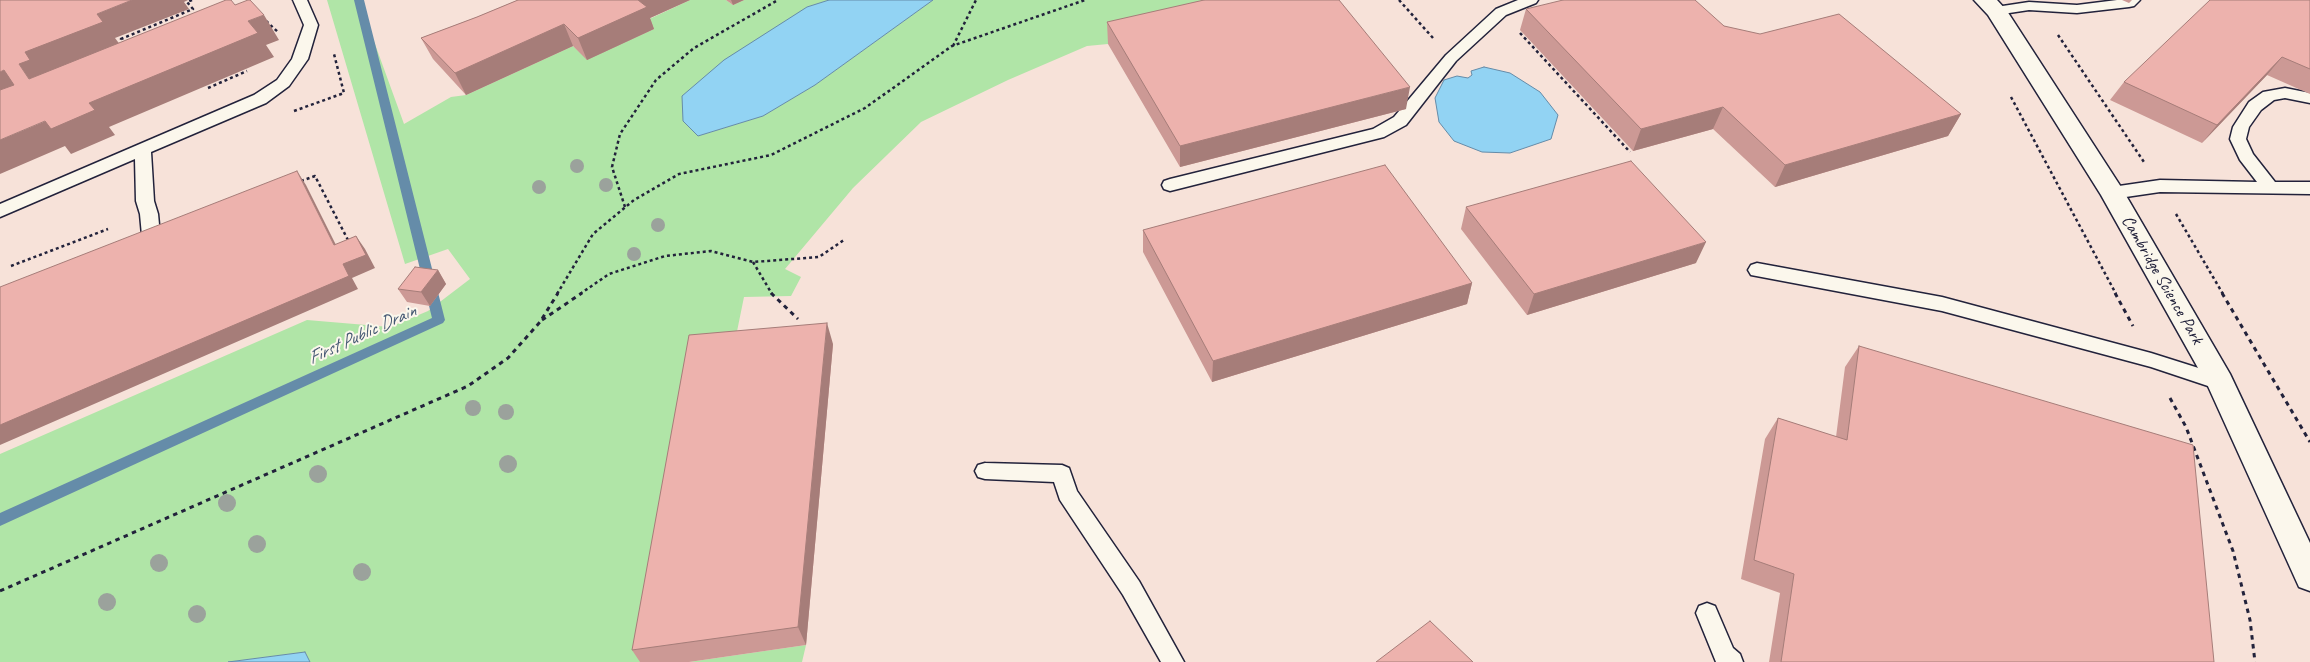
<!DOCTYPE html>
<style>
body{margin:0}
canvas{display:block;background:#fbf7ec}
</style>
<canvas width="2310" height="662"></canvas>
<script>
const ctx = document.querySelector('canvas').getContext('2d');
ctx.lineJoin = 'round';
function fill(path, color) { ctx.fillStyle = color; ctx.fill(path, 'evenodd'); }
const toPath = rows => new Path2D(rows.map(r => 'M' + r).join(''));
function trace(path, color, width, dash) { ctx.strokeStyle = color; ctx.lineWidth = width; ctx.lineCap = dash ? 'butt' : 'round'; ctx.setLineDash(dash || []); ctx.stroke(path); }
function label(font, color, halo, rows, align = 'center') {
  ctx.font = font + ' Caveat,sans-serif'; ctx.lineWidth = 4; ctx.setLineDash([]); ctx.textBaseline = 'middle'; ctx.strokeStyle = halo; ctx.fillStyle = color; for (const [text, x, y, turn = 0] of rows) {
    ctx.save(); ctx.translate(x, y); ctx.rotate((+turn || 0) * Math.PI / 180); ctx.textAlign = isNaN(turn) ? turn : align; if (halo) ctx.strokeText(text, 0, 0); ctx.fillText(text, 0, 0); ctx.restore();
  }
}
const built = toPath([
 [0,0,2310,0,2310,662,0,662]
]);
const green = toPath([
 [327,0,359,0,404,124,451,97,466,95,573,46,587,59,654,29,645,21,690,0,726,0,733,5,744,0,829,0,807,7,698,136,763,116,815,85,933,0,1297,0,1108,44,1087,46,1008,80,921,122,853,188,785,269,801,277,791,296,744,297,733,351,646,662,310,662,305,652,228,662,0,662,0,454,307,320,390,327,428,311,470,279,448,249,405,264],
 [806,645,802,662,689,662]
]);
const water = toPath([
 [829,0,933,0,815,85,763,116,698,136,683,121,682,96,724,60,807,7,829,0],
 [1484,67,1510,73,1540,92,1558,115,1551,139,1510,153,1482,152,1454,141,1439,122,1435,98,1444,80,1457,76,1468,78,1472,75,1471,71,1484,67],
 [305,652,310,662,228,662,305,652]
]);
const stream = toPath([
 [354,0,364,0,445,320,443,323,0,526,0,513,432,318,354,0]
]);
const pathFar1 = toPath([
 [1399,0,1433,38],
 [266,21,279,33],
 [1520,33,1630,152],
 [2058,35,2144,162],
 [125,44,121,39,193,9,187,2,192,0],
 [953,46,976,0],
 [208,88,247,71],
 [2011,97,2116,294],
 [294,111,344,93,334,54],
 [301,181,315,176,349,242],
 [625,207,612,167,620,134,656,80,694,48,778,0],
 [2176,214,2223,294],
 [753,262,772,294],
 [11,266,108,229],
 [557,294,593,234,634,200,679,174,771,155,865,108,952,46,1085,0],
 [580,294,609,274,665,256,711,251,753,262,819,257,844,240]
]);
const path = toPath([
 [771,293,798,319],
 [2115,293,2133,326],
 [2222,293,2310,442],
 [542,320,582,293],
 [2170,398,2186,427,2233,551,2250,620,2255,662],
 [0,591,468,386,508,358,540,322,558,293]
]);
const service = toPath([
 [293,0,307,0,318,25,308,59,289,86,266,103,151,152,154,201,158,214,161,246,158,250,152,252,146,250,143,246,140,214,136,201,135,159,0,217,0,204,254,95,277,80,292,59,304,25,293,0],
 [1518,0,1538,0,1536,3,1506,15,1456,61,1406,125,1384,137,1170,191,1164,189,1162,185,1164,181,1170,179,1373,129,1394,117,1446,55,1496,9,1518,0],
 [2117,0,2140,0,2134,6,2129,7,2077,13,2029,10,1996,15,1989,11,1996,7,2029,2,2077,5,2117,0],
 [2285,88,2310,93,2310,103,2285,98,2274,100,2261,110,2249,127,2246,139,2253,154,2275,182,2310,182,2310,194,2160,192,2112,199,2106,197,2104,193,2106,189,2112,187,2160,180,2257,182,2240,160,2230,139,2233,127,2249,102,2263,92,2285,88],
 [1757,263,1942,297,2151,353,2227,377,2230,382,2227,387,2220,390,2151,367,1942,311,1751,275,1748,270,1751,265,1757,263],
 [985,463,1062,465,1069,468,1077,491,1139,581,1184,662,1161,662,1123,595,1060,500,1054,482,985,479,978,477,975,471,978,465,985,463],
 [1707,603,1715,606,1733,648,1740,654,1743,662,1716,662,1696,613,1699,606,1707,603]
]);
const minor = toPath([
 [1974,0,1997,0,2007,11,2121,187,2230,374,2310,543,2310,591,2299,587,2207,384,2101,195,1988,15,1974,0]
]);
const trees = [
 [577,166,7],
 [606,185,7],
 [539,187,7],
 [658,225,7],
 [634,254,7],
 [473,408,8],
 [506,412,8],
 [508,464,9],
 [318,474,9],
 [227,503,9],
 [257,544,9],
 [159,563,9],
 [362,572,9],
 [107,602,9],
 [197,614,9]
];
const wall = toPath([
 [518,0,690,0,650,18,654,29,587,60,573,46,466,95,433,59,421,38,477,17],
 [726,0,744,0,733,5],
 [2122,0,2132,0,2129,3],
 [2310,0,2310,94,2267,75,2202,143,2110,100,2124,82],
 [1526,9,1724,26,1961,114,1948,136,1775,187,1713,129,1633,151,1520,30],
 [1107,22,1406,109,1180,167,1108,44],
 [1466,207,1696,263,1527,315,1461,229],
 [1143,230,1472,283,1467,304,1212,382,1143,252],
 [438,270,446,284,430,306,407,302,398,289],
 [833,344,806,645,689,662,640,662,632,650],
 [1859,346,2214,662,1769,662,1780,593,1741,579,1765,439,1778,418,1836,437,1845,367]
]);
const shadedWall = toPath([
 [132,0,188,0,184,2,189,9,115,38,121,46,29,79,19,64,25,52,97,14],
 [637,0,690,0,650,18,654,29,587,60,578,38],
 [731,0,744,0,733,5],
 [264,15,279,40,266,45,274,57,109,127,115,135,71,154,65,146,0,174,0,140,89,103,248,21],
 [564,24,573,46,466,95,455,73],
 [2282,57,2267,75,2202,143,2217,125],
 [4,70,25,95,0,105,0,72],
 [1410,87,1406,109,1180,167,1180,146],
 [1723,107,1713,129,1633,151,1641,129],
 [1961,114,1948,136,1775,187,1785,165],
 [297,171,306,185,343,259,334,245],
 [356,236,365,249,375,268,352,278,358,289,0,445,0,425,343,264],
 [1706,242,1696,263,1527,315,1534,294],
 [438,270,446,284,430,306,421,292],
 [1472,283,1467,304,1212,382,1213,361],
 [827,323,833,344,806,645,798,627]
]);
const building = toPath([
 [0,0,132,0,97,14,103,22,25,52,30,60,19,64,29,79,226,0,231,0,235,5,248,0,250,0,264,15,248,21,258,33,89,103,95,110,51,129,45,121,0,140,0,90,14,85,4,70,0,72,0,0],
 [518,0,638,0,647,7,578,38,564,24,455,73,421,38,477,17,518,0],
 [1204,0,1339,0,1410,87,1180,146,1107,22,1204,0],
 [1563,0,1695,0,1724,26,1760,34,1839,14,1961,114,1785,165,1723,107,1641,129,1526,9,1563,0],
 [2210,0,2310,0,2310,69,2282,57,2217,125,2124,82,2210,0],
 [1631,161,1706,242,1534,294,1466,207,1631,161],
 [1385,165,1472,283,1213,361,1143,230,1385,165],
 [297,171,334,245,356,236,366,255,343,264,349,276,0,425,0,287,297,171],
 [415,267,438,270,421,292,398,289,415,267],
 [827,323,798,627,632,650,689,335,827,323],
 [1859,346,2193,445,2214,662,1781,662,1794,574,1754,560,1778,418,1847,440,1859,346],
 [1430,621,1473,662,1376,662,1430,621]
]);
const streetNames = [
 ["Cambridge Science Park",2162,280,60]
];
const waterNames = [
 ["First Public Drain",362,335,-25]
];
fill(built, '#f7e2d9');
fill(green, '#b0e5a7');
fill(water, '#92d3f3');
trace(water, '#658ca9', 1);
fill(stream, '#658ca9');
trace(service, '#22223b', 3);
trace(minor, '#22223b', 3);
trace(pathFar1, '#22223b', 2.5, [3, 3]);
trace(path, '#22223b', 3, [4.5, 4.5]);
fill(service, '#fbf7ec');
fill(minor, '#fbf7ec');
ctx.fillStyle = '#9ba29c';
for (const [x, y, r] of trees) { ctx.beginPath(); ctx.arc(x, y, r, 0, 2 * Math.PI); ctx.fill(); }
fill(wall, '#cc9995');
fill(shadedWall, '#a67d79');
fill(building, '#edb2ad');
trace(building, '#a67d79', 1);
label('18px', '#22223b', '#fbf7ec', streetNames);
label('italic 19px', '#445772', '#fbf7ec', waterNames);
</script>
